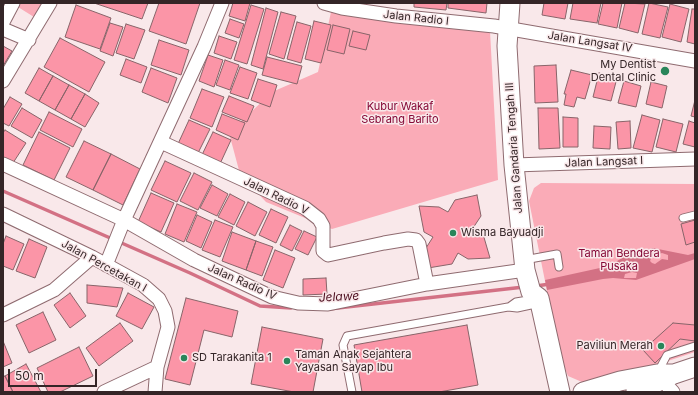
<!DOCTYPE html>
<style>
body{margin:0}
#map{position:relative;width:698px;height:395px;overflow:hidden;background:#f9e8ea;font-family:Inter,sans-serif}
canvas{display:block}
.frame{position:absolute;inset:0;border:4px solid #342527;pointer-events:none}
.scale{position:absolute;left:8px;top:369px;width:89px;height:18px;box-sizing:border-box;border:2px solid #342527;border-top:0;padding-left:5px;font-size:12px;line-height:14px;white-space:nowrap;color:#342527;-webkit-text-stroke:3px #f9e8ea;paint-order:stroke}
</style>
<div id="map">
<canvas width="698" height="395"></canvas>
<div class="frame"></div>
<div class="scale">50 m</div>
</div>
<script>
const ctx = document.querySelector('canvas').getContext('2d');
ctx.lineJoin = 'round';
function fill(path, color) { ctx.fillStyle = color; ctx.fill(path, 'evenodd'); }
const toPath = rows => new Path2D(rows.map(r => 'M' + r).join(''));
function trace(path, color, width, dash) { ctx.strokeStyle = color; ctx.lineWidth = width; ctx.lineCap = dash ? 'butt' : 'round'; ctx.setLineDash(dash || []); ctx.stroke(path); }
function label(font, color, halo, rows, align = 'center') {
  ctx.font = font + ' Inter,sans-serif'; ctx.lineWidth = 3; ctx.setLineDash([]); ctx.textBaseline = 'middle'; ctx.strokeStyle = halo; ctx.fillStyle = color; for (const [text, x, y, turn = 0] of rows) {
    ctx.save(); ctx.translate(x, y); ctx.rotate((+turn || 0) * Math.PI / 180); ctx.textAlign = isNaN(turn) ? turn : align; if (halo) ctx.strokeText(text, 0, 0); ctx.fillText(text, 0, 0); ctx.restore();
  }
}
const green = toPath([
 [20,3,42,3,34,17,18,7],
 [331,12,490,31,498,180,332,229,266,202,240,174,229,133,272,92,318,72],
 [541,183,695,184,695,352,598,384,582,382,568,376,560,356,529,201,534,188]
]);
const water = toPath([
 [653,248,688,255,695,253,695,259,636,280,613,278,603,279,547,290,545,280,609,266,627,255],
 [662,253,668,255,668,260,662,259,655,264,652,263,650,261,652,256],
 [632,272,637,273,636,278,624,278,625,274]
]);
const stream = toPath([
 [3,191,190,273,260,306,291,308],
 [536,286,550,284],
 [329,309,524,287]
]);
const building = toPath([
 [94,3,148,3,142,19,94,3],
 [159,3,200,3,186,44,149,31,159,3],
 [233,3,250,3,245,21,229,16,233,3],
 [414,3,447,3,446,10,414,7,414,3],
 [448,3,487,3,486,13,448,8,448,3],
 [544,3,568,3,565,19,542,15,544,3],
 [573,3,601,3,597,23,570,19,573,3],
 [603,3,622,3,617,28,598,24,603,3],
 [625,3,645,4,638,33,619,28,625,3],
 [649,3,668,7,660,38,642,34,649,3],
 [670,4,689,9,681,42,662,37,670,4],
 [76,5,111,18,100,49,65,37,76,5],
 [251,5,264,9,247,64,234,60,251,5],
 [266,8,278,12,263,69,251,65,266,8],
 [692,9,695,9,695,44,687,42,692,9],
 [281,12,296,16,284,59,269,54,281,12],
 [230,19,244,24,239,38,225,33,230,19],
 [314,21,331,25,321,63,305,59,314,21],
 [297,22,311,26,301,63,287,59,297,22],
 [110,23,123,27,113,56,100,51,110,23],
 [126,24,145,30,134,59,116,53,126,24],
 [333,25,350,29,344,54,327,50,333,25],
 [353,31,370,35,366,50,349,46,353,31],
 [219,36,237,42,231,59,214,53,219,36],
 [60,38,105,62,89,92,44,67,60,38],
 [159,40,189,50,181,75,151,65,159,40],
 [3,46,12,51,3,66,3,46],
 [208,55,223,60,214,87,199,81,208,55],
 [267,57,302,66,297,84,262,75,267,57],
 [126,59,147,67,141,83,120,75,126,59],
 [225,60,239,65,230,90,216,85,225,60],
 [556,65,558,102,535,103,534,66,556,65],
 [240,67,257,73,248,99,230,93,240,67],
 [39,68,53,76,39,101,25,93,39,68],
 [151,68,177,78,168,103,142,92,151,68],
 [571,70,592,75,585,99,577,97,574,107,564,105,566,94,564,94,571,70],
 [599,73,617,78,611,101,593,97,599,73],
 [53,76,69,85,55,110,39,101,53,76],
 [258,79,277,85,270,107,251,100,258,79],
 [624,81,641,86,636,107,618,103,624,81],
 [651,82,667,86,662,108,646,104,651,82],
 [69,85,85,94,71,119,55,110,69,85],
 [202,89,224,97,212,127,190,118,202,89],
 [85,94,99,103,85,127,71,119,85,94],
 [229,96,254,106,247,122,222,112,229,96],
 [10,97,22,104,9,126,3,123,3,109,10,97],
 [695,100,695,117,691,116,695,100],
 [22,108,42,120,32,138,11,126,22,108],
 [538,108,558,108,560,148,539,149,538,108],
 [49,112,82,129,73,147,40,130,49,112],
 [222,114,245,123,238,140,216,130,222,114],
 [642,115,660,120,652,152,633,148,642,115],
 [563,117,578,118,578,147,563,147,563,117],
 [663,119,683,124,676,152,656,147,663,119],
 [189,120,210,129,197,155,177,146,189,120],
 [630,121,631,148,618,149,616,122,630,121],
 [689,121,695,123,695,147,683,144,689,121],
 [594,126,611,127,610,149,593,148,594,126],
 [5,130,26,143,11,166,3,162,3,133,5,130],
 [39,132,70,148,54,180,23,165,39,132],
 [213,132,231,140,219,166,200,159,213,132],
 [84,141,111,154,93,190,66,177,84,141],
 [111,154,140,169,123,205,93,190,111,154],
 [165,161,191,173,177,202,151,190,165,161],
 [194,173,212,182,198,210,180,201,194,173],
 [212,185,228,194,217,216,200,208,212,185],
 [151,193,174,203,161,232,138,222,151,193],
 [230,194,245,202,234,225,218,217,230,194],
 [477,195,481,216,473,228,483,234,490,258,468,259,458,253,452,264,428,268,426,248,433,237,424,232,419,206,439,207,448,212,455,200,477,195],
 [248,202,267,212,255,236,236,226,248,202],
 [177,204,197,212,184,242,165,234,177,204],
 [271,209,288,217,276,243,259,235,271,209],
 [197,215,212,222,201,248,186,241,197,215],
 [215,220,233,227,220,257,202,250,215,220],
 [695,220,695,242,686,245,681,224,695,220],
 [290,225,302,231,292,251,280,245,290,225],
 [304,231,317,237,308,255,295,249,304,231],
 [232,232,256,241,246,270,222,261,232,232],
 [6,236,24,244,13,270,3,266,3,244,6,236],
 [29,239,47,247,35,278,16,271,29,239],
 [256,241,273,247,262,276,246,270,256,241],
 [275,250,295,258,283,288,263,280,275,250],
 [326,278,327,294,303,295,303,279,326,278],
 [87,285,123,288,117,307,87,303,87,285],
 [70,293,86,316,70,328,54,305,70,293],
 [128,293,154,307,142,329,116,316,128,293],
 [186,298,238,311,232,337,204,330,190,385,165,379,186,298],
 [43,312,56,340,29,353,16,325,43,312],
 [120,323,133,341,99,366,86,348,120,323],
 [673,323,695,325,695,341,680,339,655,363,643,350,673,323],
 [467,325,478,385,439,392,362,392,354,345,467,325],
 [262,327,323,339,313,392,294,392,251,384,262,327],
 [3,341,12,363,3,367,3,341],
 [79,347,93,376,60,392,48,392,37,368,79,347],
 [26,364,41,392,13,392,5,376,26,364],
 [5,376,13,392,3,392,3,377,5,376]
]);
const lane = toPath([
 [683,218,695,215],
 [524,260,557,254,559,267],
 [509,307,516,302,534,299],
 [658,372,667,355,695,346],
 [352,392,343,345,347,336,508,307,517,308,540,303]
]);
const street = toPath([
 [324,3,342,8,396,16,494,26,695,61],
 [3,22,13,3],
 [3,29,29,40],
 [3,81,50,3],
 [161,142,305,208,319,219,323,226,323,251,328,255,384,243,408,239,416,240,419,244,427,284],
 [3,164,124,220,194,260,272,297,298,303,328,304,427,284,525,270],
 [514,165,695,159],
 [3,214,92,257,143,285,159,299,165,311,168,327,157,367,155,392],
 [106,265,124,220,204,47,222,3],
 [3,315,54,290,92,257],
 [662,380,673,392],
 [104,392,157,367]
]);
const secondary = toPath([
 [510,3,507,46,514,165,525,270,531,292,539,298,560,392],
 [583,392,620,381,657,374,674,374],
 [636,392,674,374,695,367]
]);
const markers = [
 [665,71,5,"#2a855a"],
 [453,233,4,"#2a855a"],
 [661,346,4,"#2a855a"],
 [184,358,4,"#2a855a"],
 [287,361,4,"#2a855a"]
];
const streetNames = [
 ["Jalan Radio I",416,18,6],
 ["Jalan Langsat IV",590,42,9],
 ["Jalan Gandaria Tengah III",514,148,-94],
 ["Jalan Langsat I",604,162,-2],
 ["Jalan Radio V",276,196,26],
 ["Jalan Percetakan I",104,266,29],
 ["Jalan Radio IV",242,282,24]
];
const poiNames = [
 ["My Dentist",656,65,"right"],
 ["Dental Clinic",656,78,"right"],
 ["Wisma Bayuadji",461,233],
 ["Paviliun Merah",653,346,"right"],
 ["Taman Anak Sejahtera",295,355],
 ["Yayasan Sayap Ibu",295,368],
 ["SD Tarakanita 1",192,358]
];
const parkNames = [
 ["Kubur Wakaf",400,107],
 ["Sebrang Barito",400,120],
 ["Taman Bendera",619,254],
 ["Pusaka",619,267]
];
const waterNames = [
 ["Jelawe",339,297,-3]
];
fill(green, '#faabb7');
fill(water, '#d37184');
trace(stream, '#d37184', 3.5);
fill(building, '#fb95a7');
trace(building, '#886469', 1);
trace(lane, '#8f6b70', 9);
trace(street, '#8f6b70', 15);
trace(secondary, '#8f6b70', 21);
trace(lane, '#fff', 7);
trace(street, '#fff', 13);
trace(secondary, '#fff', 19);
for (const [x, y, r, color] of markers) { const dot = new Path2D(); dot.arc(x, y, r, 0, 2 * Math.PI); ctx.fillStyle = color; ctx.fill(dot); trace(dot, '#f9e8ea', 1.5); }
label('11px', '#342527', '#f9e8ea', streetNames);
label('11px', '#342527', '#f9e8ea', poiNames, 'left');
label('11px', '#850836', '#f9e8ea', parkNames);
label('italic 12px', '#4d0f20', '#f9e8ea', waterNames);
</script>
